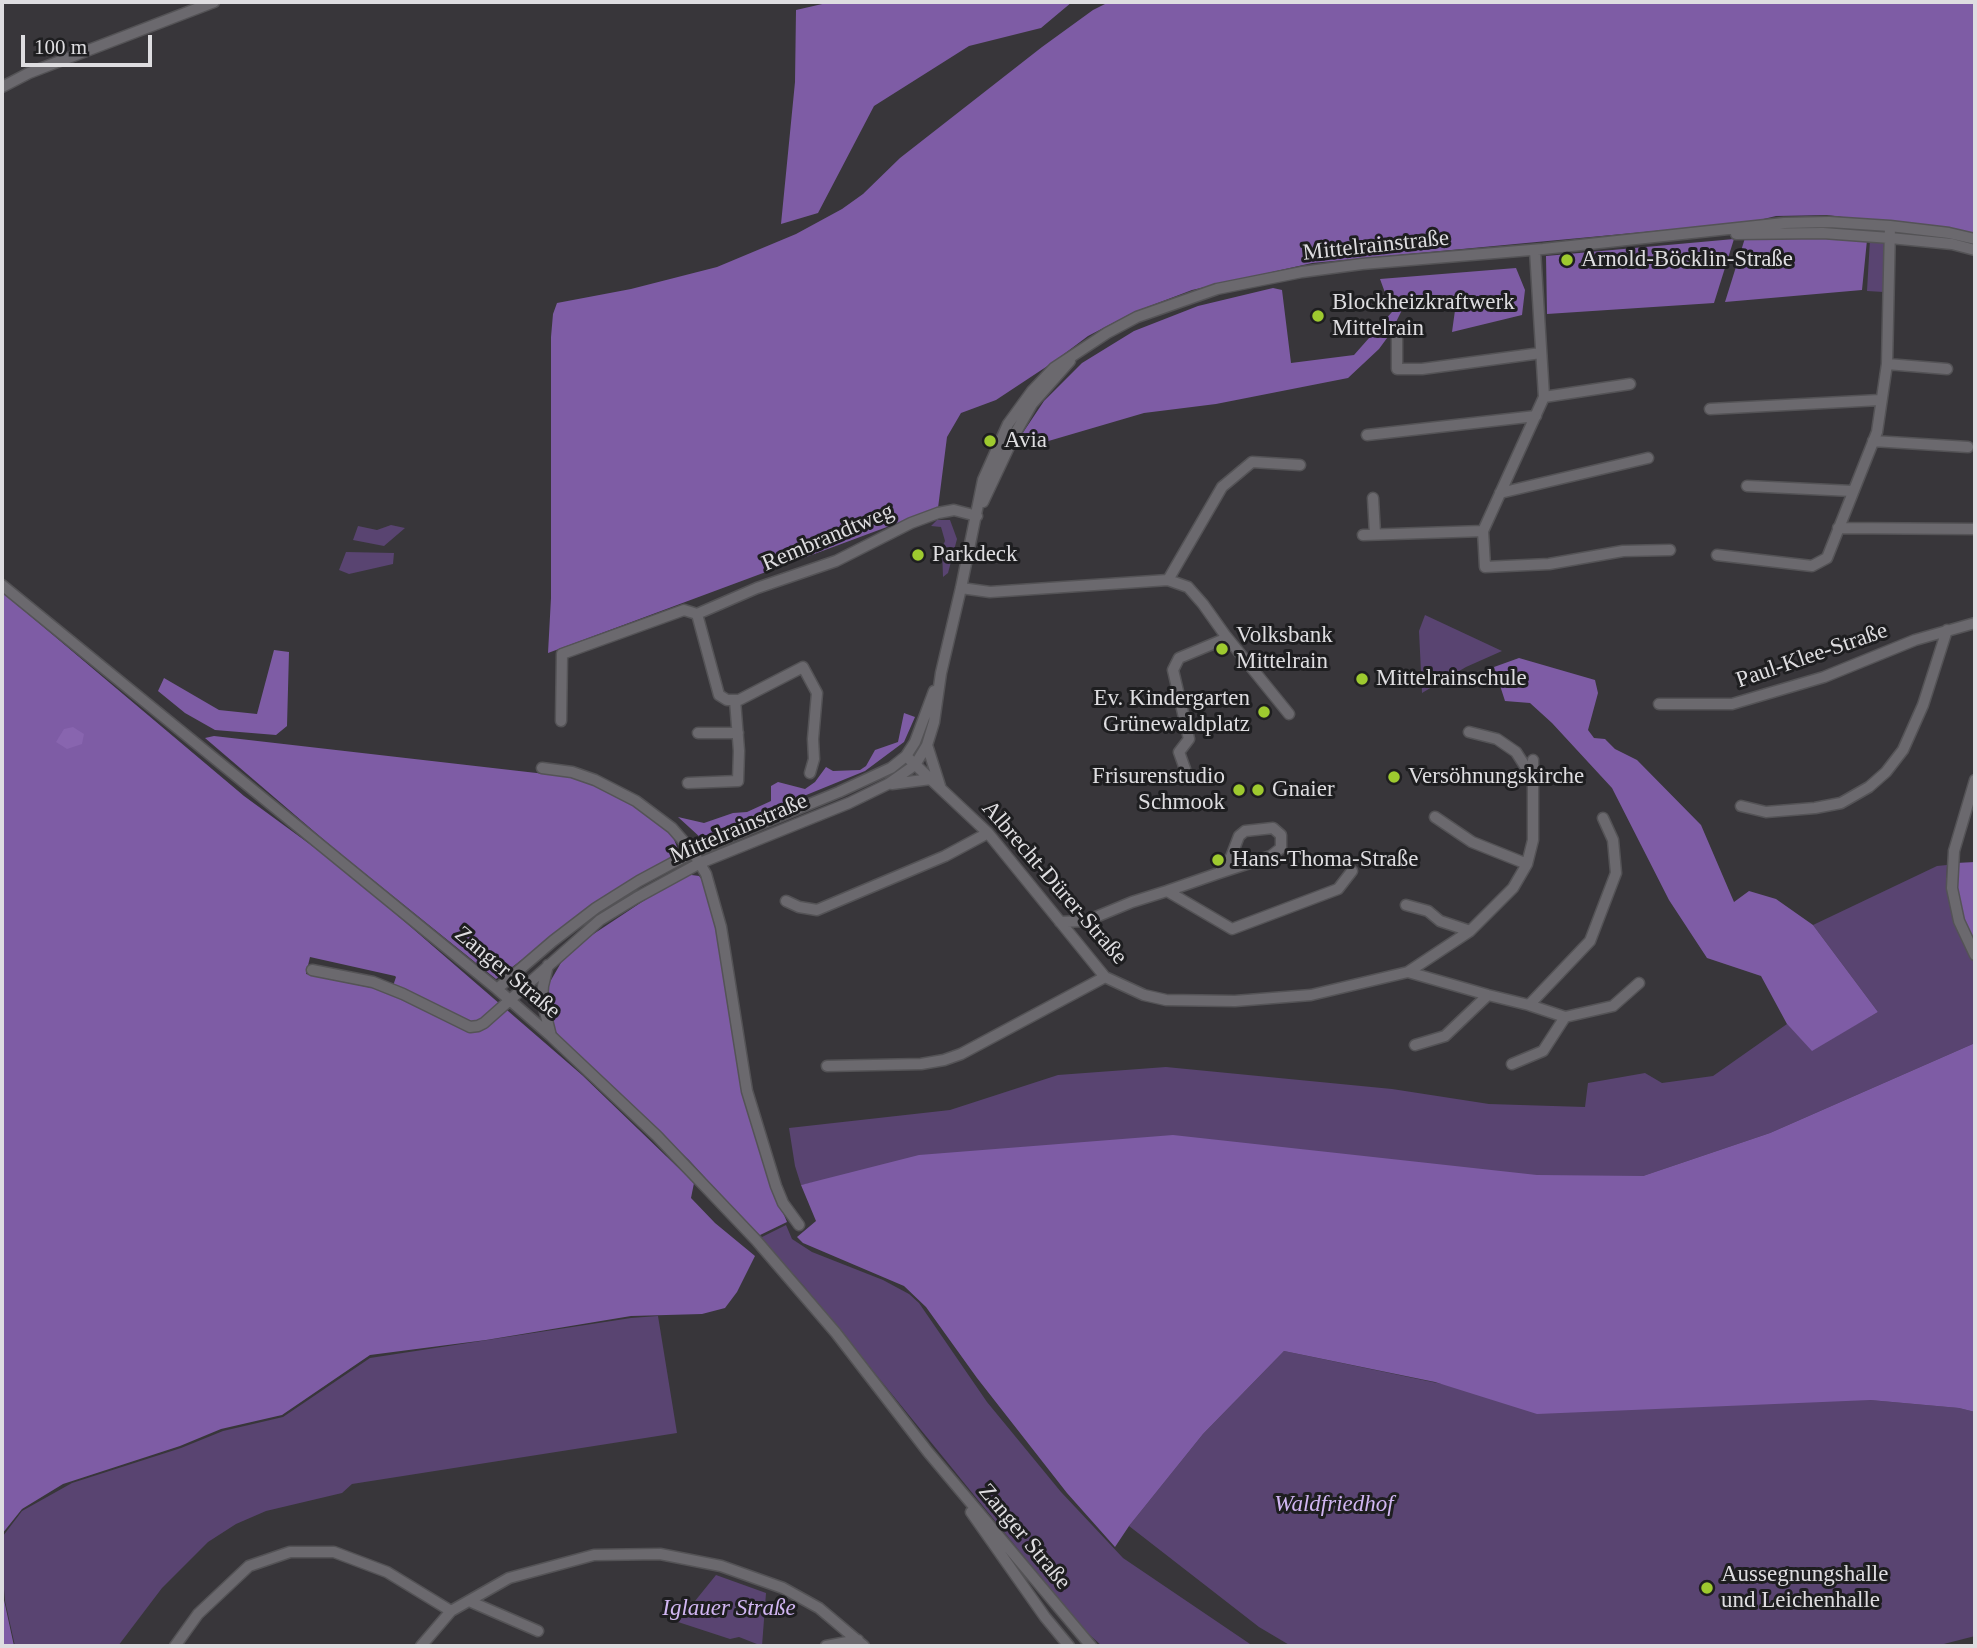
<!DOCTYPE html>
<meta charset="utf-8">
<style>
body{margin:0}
#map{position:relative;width:1977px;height:1648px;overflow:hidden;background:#38363a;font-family:Georgia,serif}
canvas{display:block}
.frame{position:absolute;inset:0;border:4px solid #dedde0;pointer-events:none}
.scale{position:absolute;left:21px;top:35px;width:131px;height:32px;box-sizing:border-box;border:4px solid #dedde0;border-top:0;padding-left:9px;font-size:21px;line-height:24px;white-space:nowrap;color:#dedde0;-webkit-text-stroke:5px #1e1e20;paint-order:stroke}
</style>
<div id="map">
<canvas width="1977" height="1648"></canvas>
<div class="frame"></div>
<div class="scale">100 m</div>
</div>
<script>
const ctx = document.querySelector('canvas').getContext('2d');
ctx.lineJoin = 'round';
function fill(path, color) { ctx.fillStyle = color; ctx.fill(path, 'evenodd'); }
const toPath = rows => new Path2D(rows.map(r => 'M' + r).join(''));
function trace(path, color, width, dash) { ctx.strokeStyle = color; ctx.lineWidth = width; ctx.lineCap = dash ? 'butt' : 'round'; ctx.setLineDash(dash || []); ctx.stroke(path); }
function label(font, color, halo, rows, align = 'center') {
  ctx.font = font + ' Georgia,serif'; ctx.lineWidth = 6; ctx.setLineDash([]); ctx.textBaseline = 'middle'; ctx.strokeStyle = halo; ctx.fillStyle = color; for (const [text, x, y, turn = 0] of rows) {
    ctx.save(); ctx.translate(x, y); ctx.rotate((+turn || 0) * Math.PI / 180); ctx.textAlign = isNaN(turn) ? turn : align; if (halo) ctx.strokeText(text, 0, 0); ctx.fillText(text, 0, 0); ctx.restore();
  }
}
const green = toPath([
 [1870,239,1887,241,1884,292,1867,291],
 [937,520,950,520,957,539,948,573,943,577,942,548,945,541,941,527,931,526],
 [391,525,405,528,384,546,353,540,358,526,377,530],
 [346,552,394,553,393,564,349,574,339,570],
 [1425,615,1502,651,1466,667,1422,693,1419,631],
 [1947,865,1946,885,1954,924,1967,951,1975,962,1975,1043,1770,1133,1643,1176,816,1182,801,1185,795,1166,789,1128,950,1110,1058,1075,1166,1067,1392,1089,1489,1104,1585,1107,1588,1083,1645,1073,1662,1083,1713,1076,1787,1024,1812,1050,1878,1012,1813,925,1937,866],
 [786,1225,792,1239,812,1252,883,1280,909,1294,919,1303,987,1402,1061,1492,1123,1558,1253,1646,1102,1646,1083,1629,803,1285,760,1238],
 [658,1316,677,1433,352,1484,342,1493,266,1511,236,1524,208,1542,162,1588,118,1646,15,1646,5,1601,2,1566,3,1536,22,1511,72,1483,181,1448,223,1431,283,1417,370,1358,631,1318],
 [1284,1351,1442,1384,1870,1400,1959,1408,1975,1412,1975,1636,1936,1646,1291,1646,1259,1627,1129,1526,1203,1434],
 [716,1575,766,1593,762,1646,739,1637,730,1639,678,1622]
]);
const forest = toPath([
 [831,2,1072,2,1041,28,969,46,874,106,818,213,781,224,795,82,796,10],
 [1109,2,1975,2,1975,234,1827,215,1776,216,1751,222,1312,263,1192,290,1134,312,1088,336,1052,363,996,400,961,413,947,437,938,508,548,653,551,598,551,337,553,314,557,303,631,289,717,267,796,234,842,209,863,194,900,158,1042,47,1093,10],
 [1832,236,1867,240,1862,290,1725,302,1745,238],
 [1734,239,1714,303,1547,314,1546,256],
 [1516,268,1525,290,1522,315,1452,332,1456,303,1406,302,1390,334,1379,349,1348,378,1216,404,1144,413,1028,447,1022,434,1044,401,1082,363,1134,331,1198,306,1273,288,1282,290,1291,363,1354,355,1392,312,1380,279],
 [2,592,244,796,345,870,582,1075,694,1183,691,1198,715,1223,755,1256,737,1292,725,1308,702,1314,631,1316,486,1340,370,1355,282,1415,221,1429,180,1446,63,1484,22,1509,2,1534],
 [310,957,395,976,396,977,391,992,306,974],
 [274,650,289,652,287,726,276,735,215,730,185,713,158,691,164,678,219,710,257,714],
 [1519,658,1595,680,1598,693,1588,730,1594,738,1605,739,1615,749,1637,760,1701,825,1734,902,1749,891,1776,899,1813,925,1878,1012,1812,1051,1787,1024,1761,976,1707,958,1669,900,1612,788,1552,723,1530,703,1505,701,1494,667],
 [904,713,915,717,904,742,865,771,701,838,678,817,704,823,733,813,747,812,771,801,771,786,778,782,805,789,815,782,826,767,833,771,860,770,866,766,875,750,898,742],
 [214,736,580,778,626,799,671,832,679,852,596,905,496,979,337,851,205,738],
 [1975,862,1975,945,1964,922,1957,900,1956,863],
 [684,874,699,876,708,887,721,927,746,1091,768,1177,787,1222,758,1236,689,1160,616,1093,559,1036,549,1022,546,1001,547,987,562,961,586,939],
 [1975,1043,1975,1412,1959,1408,1870,1400,1537,1414,1435,1382,1284,1351,1203,1434,1129,1526,1115,1547,1067,1493,977,1378,926,1307,904,1286,803,1243,797,1237,816,1221,801,1185,919,1155,1173,1135,1537,1175,1643,1176,1770,1133],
 [2,1575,4,1600,14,1646,2,1646]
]);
const water = toPath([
 [73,727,84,734,82,744,67,749,56,742,64,729]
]);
const minor = toPath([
 [2,87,29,73,214,2],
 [1736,234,1823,233,1890,238,1952,244,1975,250],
 [1535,250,1544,397,1483,531,1485,567,1549,564,1623,551,1670,550],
 [1397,339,1397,369,1422,369,1541,353],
 [1887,364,1947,369],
 [1544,397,1630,384],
 [1710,409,1880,400],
 [1367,435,1536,416],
 [1873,441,1968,447],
 [1747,486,1852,491],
 [1500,493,1648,458],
 [1373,498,1375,534],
 [983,502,1016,432,1032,404,1070,361],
 [1838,528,1975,529],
 [1363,535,1483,531],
 [1717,555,1812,566,1827,558,1877,432,1887,364,1890,226],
 [1168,580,1188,587,1203,604,1225,635,1289,714],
 [2,585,497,989,551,1036,657,1136,756,1240,836,1333,928,1452,1091,1646],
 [961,588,990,592,1168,580,1222,487,1252,462,1300,465],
 [1659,704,1732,704,1824,677,1915,640,1975,623],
 [561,721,562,654,684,610,697,614],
 [1469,732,1497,739,1516,752,1532,777],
 [698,733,738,733],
 [927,745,940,786],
 [906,756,988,833,1105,977,1144,995,1166,1000,1235,1001,1311,995,1408,972,1470,931,1513,888,1527,864,1533,840,1533,760],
 [542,768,572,772,595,780,636,801,672,828,693,852,706,874,721,927,747,1091,776,1186,783,1203,799,1225],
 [1185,769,1179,752,1189,739,1173,670,1179,658,1227,638],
 [810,773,814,759,813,739,817,693,803,667,739,700,727,700,719,695,697,614,757,588,836,561,911,523,938,513,954,510,977,516],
 [1975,780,1954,851,1952,888,1959,921,1975,955],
 [688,783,738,781,739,751,735,700],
 [892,784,931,779],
 [1741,806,1766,812,1815,808,1841,803,1869,787,1886,772,1903,750,1923,705,1947,630],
 [1435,817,1472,842,1527,864],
 [1167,891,1232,929,1338,889,1352,871],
 [786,901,799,907,817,910,945,856,988,833],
 [1406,905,1428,911,1440,921,1470,931],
 [1060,922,1086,921,1132,902,1167,891,1219,873,1271,856,1281,848,1281,835,1273,828,1245,831,1239,836,1231,857,1219,873],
 [548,965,543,986,542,1000,551,1036],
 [312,970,373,982,403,994,470,1027,478,1026,484,1023,600,920,636,898,700,863,849,803,888,784,915,765,927,745,934,722,941,673,961,588,983,480,1008,424,1032,391,1054,368,1107,333,1137,317,1217,289,1302,272,1362,264,1543,249,1784,223,1829,222,1890,226,1949,233,1975,239],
 [1408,972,1488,995,1529,1005,1565,1017,1613,1006,1639,983],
 [497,989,553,941,596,908,639,881,693,852,839,792,891,768,906,756,915,742,934,691],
 [1529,1005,1590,941,1616,873,1613,840,1603,818],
 [1415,1045,1445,1036,1488,995],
 [1512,1064,1543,1051,1565,1017],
 [827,1066,921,1064,944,1060,961,1054,1105,977],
 [971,1512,1045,1617,1069,1646],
 [469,1601,538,1631],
 [175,1646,198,1614,249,1566,290,1552,334,1552,387,1572,451,1611],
 [421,1646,451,1611,509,1578,594,1555,660,1554,721,1566,783,1588,819,1608,864,1646],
 [826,1646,858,1640]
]);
const markers = [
 [1567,260,7,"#9eca2f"],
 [1318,316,7,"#9eca2f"],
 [990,441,7,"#9eca2f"],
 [918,555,7,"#9eca2f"],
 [1222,649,7,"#9eca2f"],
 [1362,679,7,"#9eca2f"],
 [1264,712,7,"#9eca2f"],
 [1394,777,7,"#9eca2f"],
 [1239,790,7,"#9eca2f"],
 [1258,790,7,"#9eca2f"],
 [1218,860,7,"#9eca2f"],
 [1707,1588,7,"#9eca2f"]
];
const streetNames = [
 ["Mittelrainstraße",1376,246,-6],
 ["Rembrandtweg",828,538,-23],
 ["Paul-Klee-Straße",1812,656,-19],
 ["Mittelrainstraße",739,829,-23],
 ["Albrecht-Dürer-Straße",1054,883,49],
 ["Zanger Straße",507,973,40],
 ["Zanger Straße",1024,1537,50]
];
const poiNames = [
 ["Arnold-Böcklin-Straße",1581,260],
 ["Blockheizkraftwerk",1332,303],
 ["Mittelrain",1332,329],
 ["Avia",1004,441],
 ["Parkdeck",932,555],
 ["Volksbank",1236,636],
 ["Mittelrain",1236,662],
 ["Mittelrainschule",1376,679],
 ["Ev. Kindergarten",1250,699,"right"],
 ["Grünewaldplatz",1250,725,"right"],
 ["Frisurenstudio",1225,777,"right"],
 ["Schmook",1225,803,"right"],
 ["Versöhnungskirche",1408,777],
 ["Gnaier",1272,790],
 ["Hans-Thoma-Straße",1232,860],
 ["Aussegnungshalle",1721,1575],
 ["und Leichenhalle",1721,1601]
];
const parkNames = [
 ["Waldfriedhof",1334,1505],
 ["Iglauer Straße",729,1609]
];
fill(green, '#594471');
fill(forest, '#7e5ca5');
fill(water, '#8865af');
trace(minor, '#545356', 13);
trace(minor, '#6b696e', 10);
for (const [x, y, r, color] of markers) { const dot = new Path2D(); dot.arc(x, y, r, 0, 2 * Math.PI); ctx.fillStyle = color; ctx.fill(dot); trace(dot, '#1e1e20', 2.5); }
label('23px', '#dedde0', '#1e1e20', streetNames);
label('23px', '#dedde0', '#1e1e20', poiNames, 'left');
label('italic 23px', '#d1b6f2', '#1e1e20', parkNames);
</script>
